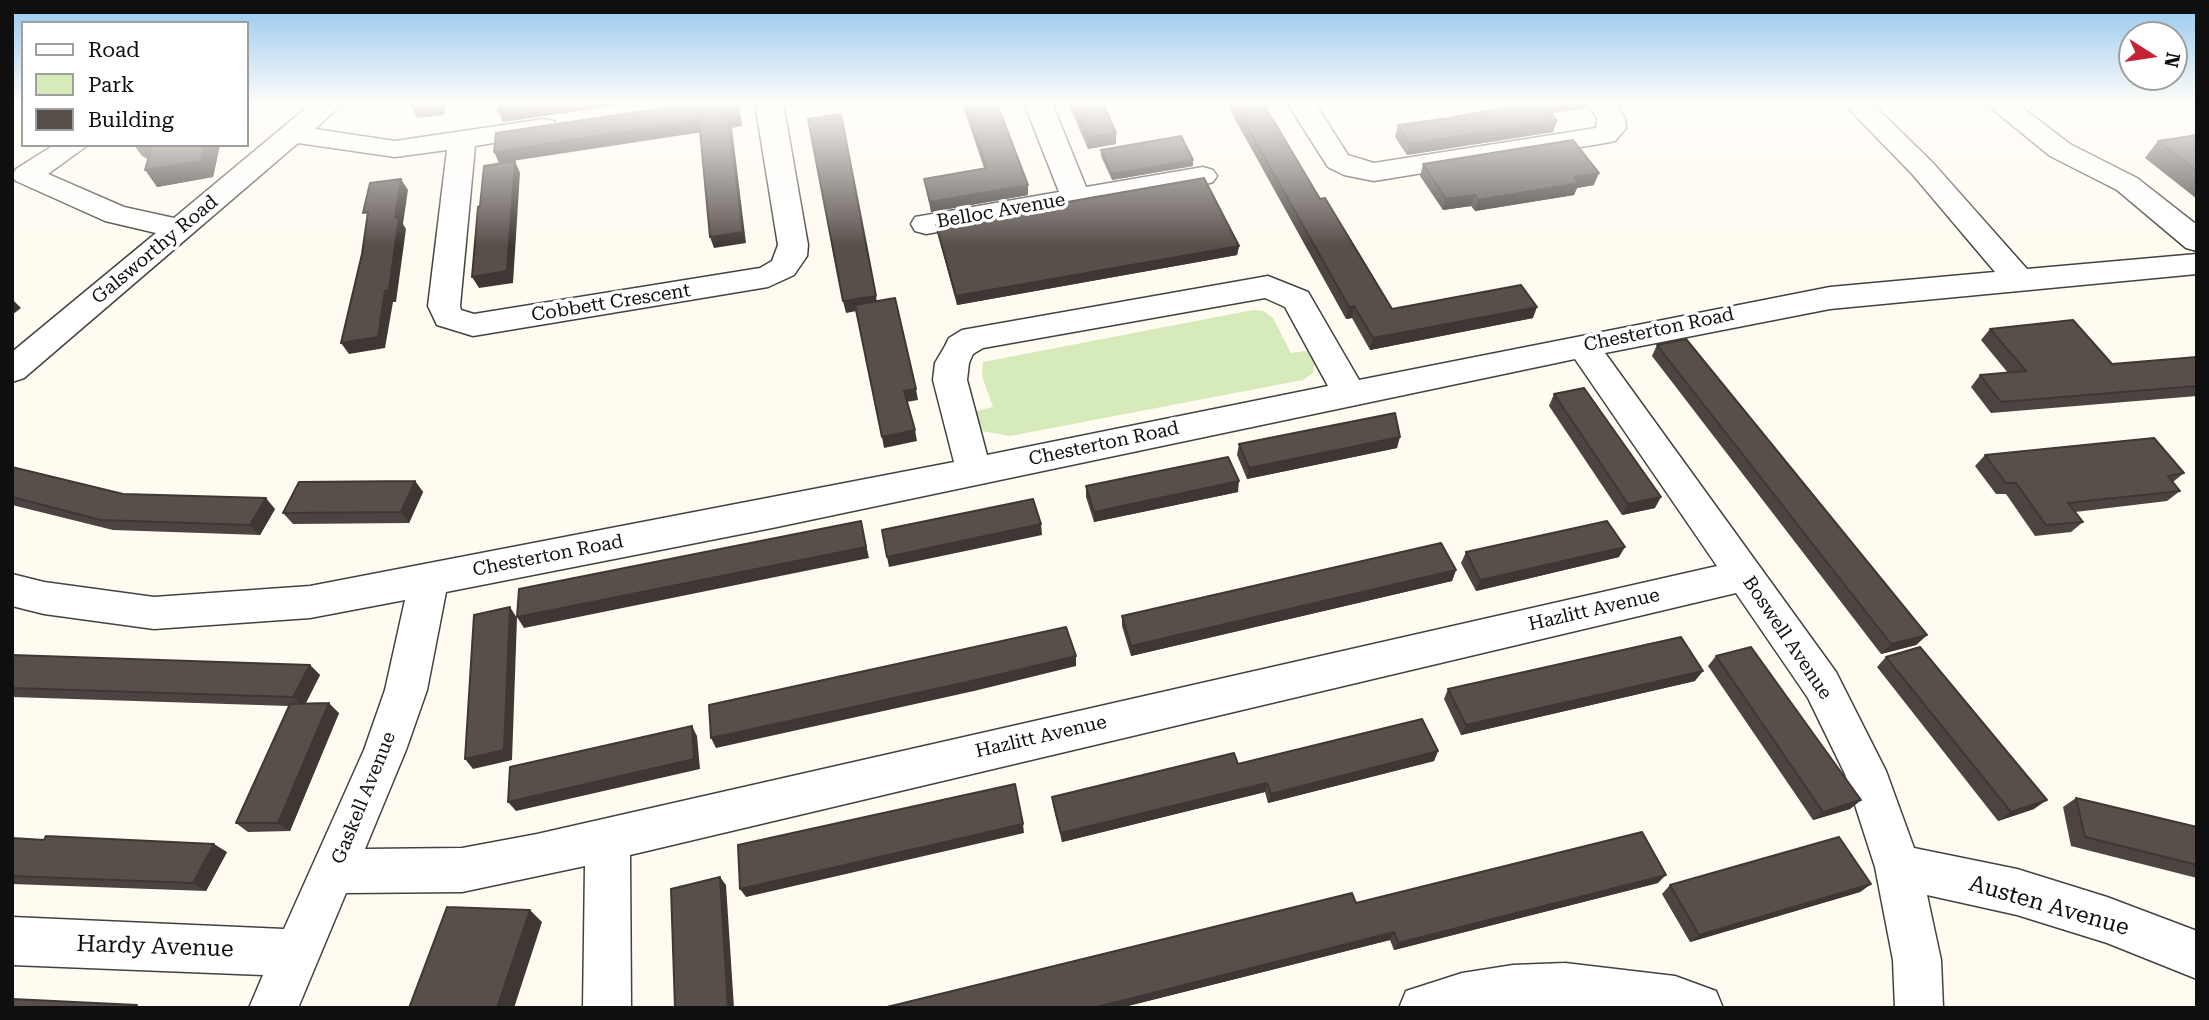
<!DOCTYPE html>
<style>
body{margin:0}
#map{position:relative;width:2209px;height:1020px;overflow:hidden;background:#fffbf1;font-family:"Roboto Serif",serif}
canvas{display:block}
.frame{position:absolute;inset:0;border:14px solid #0f0f0f;pointer-events:none}
.legend{position:absolute;left:21px;top:21px;width:228px;height:126px;box-sizing:border-box;background:#fff;border:2px solid #9f9f9f;margin:0;padding:9px 12px;list-style:none;font-size:21px;color:#0f0f0f}
.legend li{display:flex;align-items:center;gap:14px;height:35px}
.legend b{width:35px;border:2px solid #9f9f9f}
.north{position:absolute;left:2118px;top:21px;width:70px;height:70px;box-sizing:border-box;background:#fff;border:2px solid #9f9f9f;border-radius:50%;rotate:102deg;font-size:19px;font-weight:700;line-height:28px;text-align:center;color:#0f0f0f}
.north::after{content:'';display:block;margin:auto;width:24px;height:32px;background:#c32335;clip-path:polygon(50% 0,100% 100%,50% 72%,0 100%)}
</style>
<div id="map">
<canvas width="2209" height="1020"></canvas>
<div class="frame"></div>
<ul class="legend">
<li><b style="height:9px;background:#fff"></b>Road</li>
<li><b style="height:19px;background:#d6ebb9"></b>Park</li>
<li><b style="height:19px;background:#584f4b"></b>Building</li>
</ul>
<div class="north">N</div>
</div>
<script>
const ctx = document.querySelector('canvas').getContext('2d');
ctx.lineJoin = 'round';
function fill(path, color) { ctx.fillStyle = color; ctx.fill(path, 'evenodd'); }
const toPath = rows => new Path2D(rows.map(r => 'M' + r).join(''));
function trace(path, color, width, dash) { ctx.strokeStyle = color; ctx.lineWidth = width; ctx.lineCap = dash ? 'butt' : 'round'; ctx.setLineDash(dash || []); ctx.stroke(path); }
function label(font, color, halo, rows, align = 'center') {
  ctx.font = font + ' "Roboto Serif",serif'; ctx.lineWidth = 7; ctx.setLineDash([]); ctx.textBaseline = 'middle'; ctx.strokeStyle = halo; ctx.fillStyle = color; for (const [text, x, y, turn = 0] of rows) {
    ctx.save(); ctx.translate(x, y); ctx.rotate((+turn || 0) * Math.PI / 180); ctx.textAlign = isNaN(turn) ? turn : align; if (halo) ctx.strokeText(text, 0, 0); ctx.fillText(text, 0, 0); ctx.restore();
  }
}
const green = toPath([
 [1253,310,1264,311,1273,318,1291,353,1312,350,1315,361,1313,373,1303,380,1010,436,982,431,976,411,993,407,982,376,983,362]
]);
const street = toPath([
 [312,103,343,103,315,129,395,141,544,119,554,121,558,127,554,133,475,146,460,306,461,310,474,314,760,268,772,261,778,245,755,103,783,103,808,245,807,256,794,275,768,287,473,336,437,325,428,306,447,150,395,157,298,143,24,378,12,382,12,352,156,233,105,221,16,181,12,176,16,169,54,145,88,145,48,174,124,207,174,218,312,103],
 [1024,103,1052,103,1086,187,1203,167,1213,170,1217,176,1213,182,1203,185,926,234,915,231,911,224,915,217,1059,192,1024,103],
 [1287,103,1315,103,1348,155,1374,163,1596,128,1597,118,1587,103,1615,103,1625,118,1626,128,1615,141,1605,143,1374,181,1344,175,1328,167,1287,103],
 [1843,103,1872,103,1933,163,2027,269,2197,254,2197,274,1830,309,1605,353,1836,672,1886,771,1914,848,2017,869,2107,897,2197,931,2197,979,2107,943,2017,915,1927,895,1941,960,1943,1008,1895,1008,1893,960,1875,867,1845,774,1808,698,1736,593,630,855,631,1008,583,1008,585,866,462,892,346,893,298,1008,249,1008,263,975,12,965,12,917,284,929,364,750,385,690,405,600,310,618,154,629,44,614,12,606,12,574,44,582,154,597,310,586,954,462,933,380,935,363,945,346,949,338,962,330,1268,276,1308,292,1359,380,1830,287,1995,272,1913,175,1843,103],
 [1265,298,1285,307,1328,386,987,455,967,380,969,363,973,354,983,348,1265,298],
 [1575,359,1717,566,537,834,462,848,365,849,406,750,427,690,446,592,772,528,1575,359],
 [1985,103,2016,103,2070,144,2137,178,2197,225,2197,251,2186,248,2117,190,2050,156,1985,103],
 [1565,963,1675,976,1716,991,1723,1008,1399,1008,1406,991,1462,973,1513,965,1565,963]
]);
const wall = toPath([
 [962,103,997,103,1028,195,931,212,924,179,984,168],
 [1068,103,1103,103,1116,133,1116,144,1088,149],
 [1226,103,1263,103,1320,199,1392,309,1533,318,1370,350,1352,318,1346,319],
 [1531,103,1589,103,1587,108,1552,113,1553,132,1407,155,1395,137,1398,125,1449,118],
 [2197,135,2197,199,2145,158,2158,141],
 [134,145,220,145,213,177,157,187,148,159,142,156],
 [1101,150,1193,166,1112,180,1101,156],
 [1423,164,1594,185,1577,188,1574,195,1475,211,1471,206,1443,210,1420,176],
 [936,225,1239,246,1237,255,957,305,938,235],
 [1990,329,2112,364,2197,357,2197,396,1991,413,1971,387,1980,375,2008,373,1981,340],
 [1657,345,1927,635,1916,645,1881,654,1652,356],
 [1554,394,1655,508,1622,515,1549,406],
 [1239,444,1397,448,1247,479,1237,455],
 [1985,455,2184,473,2173,482,2180,491,2167,501,2075,512,2083,522,2071,532,2035,536,2006,494,1996,494,1975,466],
 [12,467,123,494,275,509,260,535,113,530,12,505],
 [415,481,423,492,409,523,293,524,283,513],
 [1086,486,1238,492,1094,522,1086,497],
 [1466,552,1619,557,1476,591,1461,563],
 [1456,570,1452,581,1131,656,1122,626,1122,616],
 [12,655,310,665,320,675,305,704,339,713,290,831,248,832,236,823,289,706,12,697],
 [1716,656,1861,800,1850,809,1813,820,1708,666],
 [1886,657,2034,809,1998,821,1877,667],
 [1695,681,1461,735,1444,699,1448,689],
 [1438,751,1434,761,1268,803,1265,792,1062,842,1053,806,1052,797,1238,764],
 [2076,798,2197,827,2197,878,2071,846,2063,807],
 [12,838,44,840,227,852,206,891,12,884],
 [1658,883,1394,950,1390,940,1120,1008,883,1008,1356,903],
 [1871,884,1860,892,1690,942,1662,894,1670,885]
]);
const shadedWall = toPath([
 [438,103,446,103,444,115,417,118,412,107],
 [551,103,634,103,503,122,498,111],
 [737,103,739,103,742,126,732,128,746,243,714,248,710,237,728,116],
 [1551,103,1589,103,1587,108,1547,114],
 [699,120,703,132,499,163,494,152],
 [1557,121,1553,132,1407,155,1410,144],
 [843,125,878,307,846,313,843,301],
 [1116,133,1116,144,1088,149,1088,137],
 [205,145,220,145,213,177,157,187,145,170],
 [1193,160,1193,166,1112,180,1112,174],
 [515,161,520,173,513,283,479,288,472,277],
 [1599,173,1594,185,1577,188,1574,195,1475,211,1478,200,1574,177],
 [401,179,408,190,403,224,406,229,396,302,393,302,385,348,349,354,341,343,395,218],
 [1028,185,1028,195,931,212,930,202],
 [1475,195,1471,206,1443,210,1446,199],
 [1239,246,1237,255,957,305,956,296],
 [12,299,21,308,12,315],
 [1354,306,1352,318,1346,319,1349,307],
 [1537,307,1533,318,1370,350,1373,338],
 [916,389,918,400,906,402,904,391],
 [915,430,917,441,884,448,882,437],
 [1400,437,1397,448,1247,479,1249,468],
 [415,481,423,492,409,523,401,512],
 [1239,481,1238,492,1094,522,1094,512],
 [1661,497,1655,508,1622,515,1628,504],
 [266,498,275,509,260,535,250,525],
 [861,521,869,558,524,628,517,617],
 [1041,524,1042,535,889,567,887,557],
 [1625,547,1619,557,1476,591,1480,580],
 [1456,570,1452,581,1131,656,1131,646],
 [510,607,517,618,512,760,473,769,465,759],
 [1927,635,1916,645,1881,654,1891,644],
 [1076,656,1076,666,974,691,716,748,711,738],
 [310,665,320,675,304,707,293,697],
 [1703,671,1695,681,1461,735,1466,725],
 [329,703,339,713,290,831,278,823],
 [692,726,697,736,700,769,516,811,508,802],
 [1438,751,1434,761,1268,803,1271,794],
 [1267,783,1265,792,1062,842,1061,833],
 [1861,800,1850,809,1813,820,1823,812],
 [2047,800,2034,809,1998,821,2011,812],
 [1023,824,1024,833,746,897,740,889],
 [214,844,227,852,206,891,193,883],
 [1666,875,1658,883,1394,950,1398,943],
 [720,877,726,885,734,1008,728,1008],
 [1871,884,1860,892,1690,942,1699,935],
 [530,910,542,922,514,1008,497,1008],
 [1394,932,1390,940,1120,1008,1093,1008]
]);
const building = toPath([
 [412,103,438,103,412,107,412,103],
 [498,103,551,103,498,111,498,103],
 [699,103,737,103,739,115,728,116,743,232,710,237,699,120,494,152,496,133,699,103],
 [964,103,997,103,1028,185,930,202,924,179,987,168,964,103],
 [1073,103,1103,103,1116,133,1088,137,1073,103],
 [1234,103,1263,103,1320,199,1325,198,1392,309,1521,285,1537,307,1373,338,1354,306,1349,307,1234,103],
 [1531,103,1544,103,1557,121,1410,144,1398,125,1449,118,1531,103],
 [841,114,876,296,843,301,808,119,841,114],
 [2197,135,2197,171,2158,141,2197,135],
 [1181,136,1193,160,1112,174,1101,150,1181,136],
 [1573,140,1599,173,1574,177,1579,183,1478,200,1475,195,1446,199,1423,164,1573,140],
 [143,145,205,145,201,161,145,170,151,149,143,145],
 [515,161,507,271,472,277,478,207,480,206,484,166,515,161],
 [1204,178,1239,246,956,296,936,225,1204,178],
 [401,179,395,218,399,218,389,290,385,291,378,337,341,343,362,254,368,212,363,213,370,183,401,179],
 [895,298,916,389,904,391,915,430,882,437,855,305,895,298],
 [2073,320,2112,364,2197,357,2197,386,2001,402,1980,375,2026,371,1990,329,2073,320],
 [1686,339,1927,635,1891,644,1657,345,1686,339],
 [1584,388,1661,497,1628,504,1554,394,1584,388],
 [1395,413,1400,437,1249,468,1239,444,1395,413],
 [2154,438,2184,473,2168,476,2180,491,2068,503,2083,522,2046,525,2016,483,2006,483,1985,455,2154,438],
 [1228,457,1239,481,1094,512,1086,486,1228,457],
 [12,467,123,494,266,498,250,525,101,520,12,497,12,467],
 [415,481,401,512,283,513,299,482,415,481],
 [1033,499,1041,524,887,557,882,530,1033,499],
 [861,521,866,547,517,617,519,589,861,521],
 [1607,521,1625,547,1480,580,1466,552,1607,521],
 [1441,543,1456,570,1131,646,1122,616,1441,543],
 [510,607,504,750,465,759,474,615,510,607],
 [1066,627,1076,656,972,681,711,738,709,705,1066,627],
 [1681,637,1703,671,1466,725,1448,689,1681,637],
 [1751,647,1861,800,1823,812,1716,656,1751,647],
 [1920,647,2047,800,2011,812,1886,657,1920,647],
 [12,655,310,665,293,697,12,688,12,655],
 [329,703,278,823,236,823,290,704,329,703],
 [1422,719,1438,751,1271,794,1267,783,1061,833,1052,797,1234,753,1238,764,1422,719],
 [692,726,694,759,508,802,510,767,692,726],
 [1015,784,1023,824,740,889,738,845,1015,784],
 [2076,798,2197,827,2197,865,2085,837,2076,798],
 [1642,832,1666,875,1398,943,1394,932,1093,1008,883,1008,1352,893,1356,903,1642,832],
 [46,836,214,844,193,883,12,876,12,838,44,840,46,836],
 [1839,837,1871,884,1699,935,1670,885,1839,837],
 [720,877,728,1008,675,1008,671,889,720,877],
 [447,907,530,910,497,1008,409,1008,447,907],
 [12,999,137,1005,135,1008,12,1008,12,999]
]);
const streetNames = [
 ["Belloc Avenue",1001,211,-10],
 ["Galsworthy Road",155,250,-40],
 ["Cobbett Crescent",611,303,-9],
 ["Chesterton Road",1659,330,-12],
 ["Chesterton Road",1104,444,-12],
 ["Chesterton Road",548,556,-11],
 ["Hazlitt Avenue",1594,610,-13],
 ["Boswell Avenue",1787,638,56],
 ["Hazlitt Avenue",1041,737,-13],
 ["Gaskell Avenue",364,798,-68]
];
const nearStreetnames = [
 ["Austen Avenue",2049,906,16],
 ["Hardy Avenue",155,947,2]
];
fill(green, '#d6ebb9');
trace(street, '#424242', 3);
fill(street, '#fff');
fill(wall, '#4c4440');
fill(shadedWall, '#3e3734');
fill(building, '#584f4b');
trace(building, '#3e3734', 2);
const sky = ctx.createLinearGradient(0, 0, 0, 246);
sky.addColorStop(0, '#93c7ee');
sky.addColorStop(0.42, '#fffdf9');
sky.addColorStop(1, '#fffdf900');
ctx.fillStyle = sky;
ctx.fillRect(0, 0, 2209, 246);
label('19px', '#0f0f0f', '#fff', streetNames);
label('23px', '#0f0f0f', '#fff', nearStreetnames);
</script>
